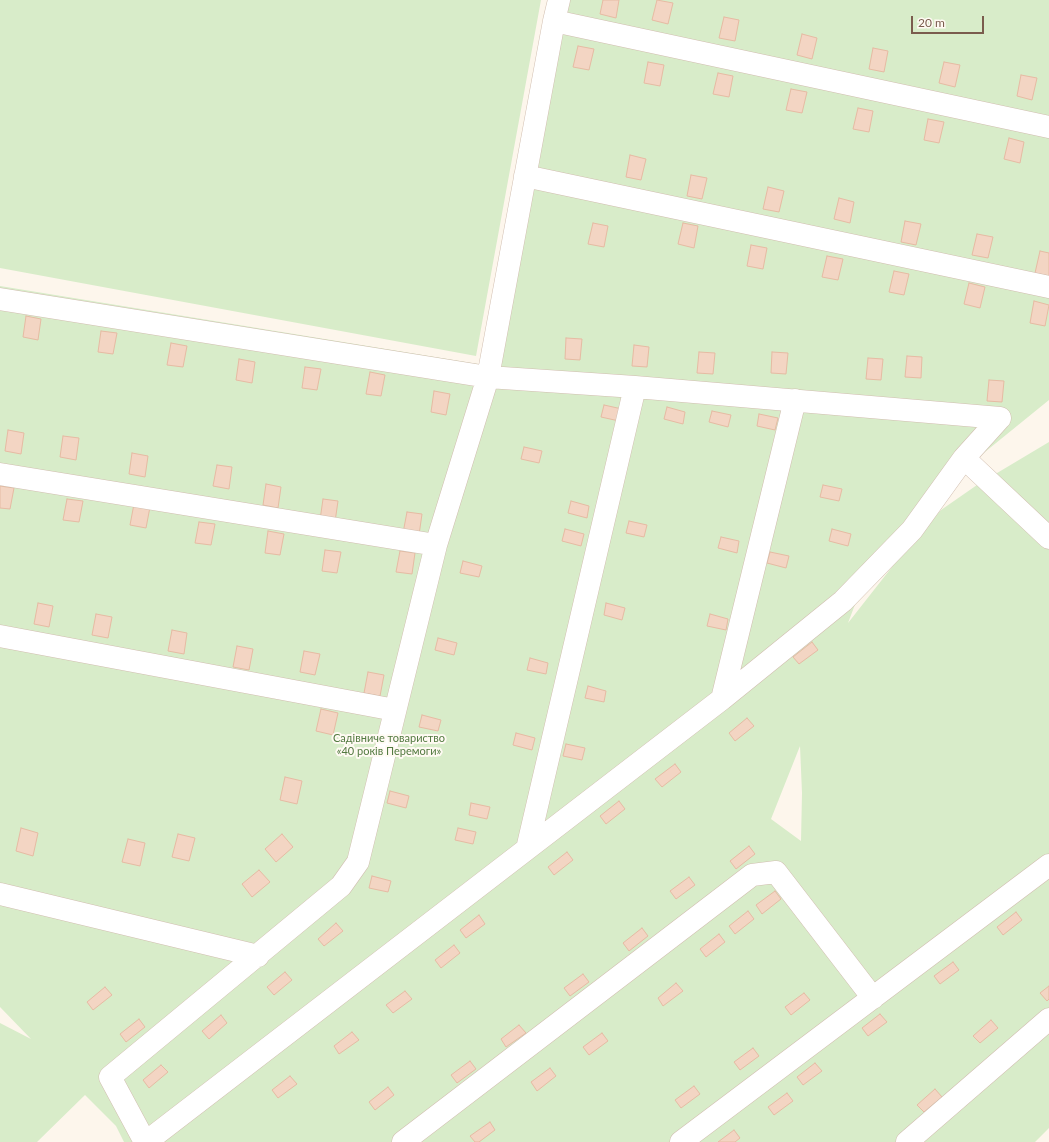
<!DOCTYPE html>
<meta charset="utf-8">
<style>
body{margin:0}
#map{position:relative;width:1049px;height:1142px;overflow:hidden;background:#fdf6ec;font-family:Lato,sans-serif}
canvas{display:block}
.scale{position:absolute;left:911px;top:16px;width:73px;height:18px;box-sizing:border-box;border:2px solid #7a5c4d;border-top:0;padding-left:5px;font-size:12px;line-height:14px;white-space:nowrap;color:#7a5c4d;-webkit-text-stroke:3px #fffaf3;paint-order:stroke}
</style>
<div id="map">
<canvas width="1049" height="1142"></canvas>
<div class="scale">20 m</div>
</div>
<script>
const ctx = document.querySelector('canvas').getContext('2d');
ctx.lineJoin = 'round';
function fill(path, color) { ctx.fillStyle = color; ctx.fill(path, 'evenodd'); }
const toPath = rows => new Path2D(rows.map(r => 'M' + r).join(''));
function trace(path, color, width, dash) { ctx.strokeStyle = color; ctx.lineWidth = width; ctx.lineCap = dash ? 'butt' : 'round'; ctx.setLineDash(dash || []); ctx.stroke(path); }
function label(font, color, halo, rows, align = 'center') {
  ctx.font = font + ' Lato,sans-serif'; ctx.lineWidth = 4; ctx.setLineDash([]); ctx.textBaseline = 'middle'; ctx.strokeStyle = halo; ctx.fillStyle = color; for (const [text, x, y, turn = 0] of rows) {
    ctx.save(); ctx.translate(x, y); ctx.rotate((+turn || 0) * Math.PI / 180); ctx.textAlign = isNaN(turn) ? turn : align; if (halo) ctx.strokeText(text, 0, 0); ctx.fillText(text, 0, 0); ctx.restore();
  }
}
const green = toPath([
 [0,0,541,0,476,356,0,268],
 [552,0,1049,0,1049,400,943,486,898,539,875,552,848,623,903,553,941,510,977,485,1049,442,1049,1021,912,1142,124,1142,116,1126,85,1095,37,1142,0,1142,0,1023,31,1039,0,1007,0,286,484,365],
 [800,746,802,793,801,841,771,819],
 [1049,1030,1049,1128,1035,1142,920,1142]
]);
const building = toPath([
 [603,0,619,0,616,18,600,14,603,0],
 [657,0,673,3,668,24,652,20,657,0],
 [724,17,739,20,735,41,719,38,724,17],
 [802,34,817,38,812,59,797,55,802,34],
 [578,46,594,49,589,70,573,67,578,46],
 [873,48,888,51,884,72,869,69,873,48],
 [648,62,664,65,660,86,644,83,648,62],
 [944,62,960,65,955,87,939,83,944,62],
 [718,73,733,76,729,97,713,94,718,73],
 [1021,75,1037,78,1032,100,1017,96,1021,75],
 [791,89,807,92,802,113,786,110,791,89],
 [858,108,873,111,869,132,853,129,858,108],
 [928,119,944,122,939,143,924,140,928,119],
 [1009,138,1024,142,1020,163,1004,159,1009,138],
 [630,155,646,159,641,180,626,177,630,155],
 [691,175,707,178,702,199,687,196,691,175],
 [768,187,784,191,779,212,763,209,768,187],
 [839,198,854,202,850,223,834,219,839,198],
 [905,221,921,224,916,245,901,242,905,221],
 [593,223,608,226,604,247,588,244,593,223],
 [683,223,698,226,694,248,678,244,683,223],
 [977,234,993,237,988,258,972,255,977,234],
 [751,245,767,248,763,269,747,266,751,245],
 [1040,251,1049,253,1049,276,1035,273,1040,251],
 [827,256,843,259,838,280,822,277,827,256],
 [894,271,909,274,904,295,889,292,894,271],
 [969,283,985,287,980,308,964,304,969,283],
 [1034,301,1049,305,1045,326,1030,323,1034,301],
 [26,316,41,319,38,340,23,337,26,316],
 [101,331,117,333,113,354,98,352,101,331],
 [566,338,582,339,580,360,565,359,566,338],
 [171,343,187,346,183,367,167,365,171,343],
 [634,345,649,347,647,367,632,366,634,345],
 [699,352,715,353,713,374,697,373,699,352],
 [772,352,788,353,786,374,771,373,772,352],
 [907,356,922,357,921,378,905,377,907,356],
 [868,358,883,359,881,380,866,379,868,358],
 [239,359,255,362,252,383,236,380,239,359],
 [305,367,321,369,317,390,302,388,305,367],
 [370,372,385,375,381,396,366,394,370,372],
 [989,380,1004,381,1002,402,987,401,989,380],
 [434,391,450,394,446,415,431,412,434,391],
 [604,405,622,409,619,421,601,417,604,405],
 [667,407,685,412,683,424,664,419,667,407],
 [712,411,731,415,728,427,709,422,712,411],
 [759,414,778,418,775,430,757,426,759,414],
 [8,430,24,433,21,454,5,451,8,430],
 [63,436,79,438,76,460,60,457,63,436],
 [524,447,542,451,539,463,521,459,524,447],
 [132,453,148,456,145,477,129,474,132,453],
 [217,465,232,467,229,489,213,486,217,465],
 [266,484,281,487,278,508,263,505,266,484],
 [823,485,842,489,839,501,820,497,823,485],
 [0,486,14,488,10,509,0,508,0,486],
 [67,499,83,501,79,522,63,520,67,499],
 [323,499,338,501,335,522,320,520,323,499],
 [571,501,589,506,587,518,568,513,571,501],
 [134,504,150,507,146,528,130,525,134,504],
 [407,512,422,514,419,535,403,533,407,512],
 [629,521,647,525,644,537,626,533,629,521],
 [199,522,215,524,211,545,195,543,199,522],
 [565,529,584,534,581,546,562,541,565,529],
 [832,529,851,534,848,546,829,541,832,529],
 [268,531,284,534,280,555,265,553,268,531],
 [721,537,739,541,737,553,718,548,721,537],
 [325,550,341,552,337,573,322,571,325,550],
 [400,551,415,553,412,574,396,572,400,551],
 [770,552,789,556,786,568,767,563,770,552],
 [463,561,482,566,479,577,460,573,463,561],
 [38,603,53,606,49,627,34,624,38,603],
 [606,603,625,608,622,620,604,615,606,603],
 [96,614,112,617,108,638,92,635,96,614],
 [710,614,728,619,726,630,707,626,710,614],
 [172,630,187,633,184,654,168,651,172,630],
 [438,638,457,643,454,655,435,650,438,638],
 [812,642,818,650,799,664,793,657,812,642],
 [237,646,253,649,249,670,233,667,237,646],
 [304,651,320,654,315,675,300,672,304,651],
 [530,658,548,663,546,674,527,670,530,658],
 [368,672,384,675,380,696,364,693,368,672],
 [588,686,606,691,604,702,585,698,588,686],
 [321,709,338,713,333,735,316,731,321,709],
 [422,715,441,720,438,731,419,727,422,715],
 [747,718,754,726,735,741,729,733,747,718],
 [516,733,535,738,532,750,513,745,516,733],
 [566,744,585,748,582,760,563,756,566,744],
 [675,764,681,772,662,787,655,779,675,764],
 [285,777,302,781,297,804,280,800,285,777],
 [390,791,409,796,406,808,387,803,390,791],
 [619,801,625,809,606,824,600,816,619,801],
 [471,803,490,807,487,819,469,815,471,803],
 [21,828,38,833,33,856,16,851,21,828],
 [458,828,476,832,473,844,455,840,458,828],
 [178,834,195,838,189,861,172,857,178,834],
 [282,834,293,847,276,862,265,849,282,834],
 [128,839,145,843,140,866,122,862,128,839],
 [749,846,755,854,736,869,730,861,749,846],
 [567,852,573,860,554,875,548,867,567,852],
 [259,870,270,882,252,897,242,884,259,870],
 [372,876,391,881,388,892,369,888,372,876],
 [689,877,695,885,676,899,670,891,689,877],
 [775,891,781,899,762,914,756,905,775,891],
 [748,911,754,919,735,934,729,926,748,911],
 [1016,912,1022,920,1003,935,997,927,1016,912],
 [479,915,485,924,466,938,460,930,479,915],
 [336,923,343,931,324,946,318,939,336,923],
 [642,928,648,936,629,951,623,943,642,928],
 [719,934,725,942,706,957,700,949,719,934],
 [454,945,460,953,441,968,435,960,454,945],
 [953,962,959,970,940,984,934,976,953,962],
 [285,972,292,980,274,995,267,987,285,972],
 [583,974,589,982,570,996,564,988,583,974],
 [676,983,683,991,663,1006,658,998,676,983],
 [1049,986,1049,999,1047,1001,1040,993,1049,986],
 [105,987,112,995,93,1010,87,1002,105,987],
 [405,991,412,999,393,1013,386,1005,405,991],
 [804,993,810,1000,791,1015,785,1007,804,993],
 [880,1014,887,1022,868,1036,862,1028,880,1014],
 [221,1015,227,1023,209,1039,202,1031,221,1015],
 [139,1019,145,1027,126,1042,120,1034,139,1019],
 [991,1020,998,1028,980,1043,973,1036,991,1020],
 [519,1025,526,1033,506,1047,501,1039,519,1025],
 [352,1032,359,1040,339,1054,334,1046,352,1032],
 [602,1033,608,1041,589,1055,583,1047,602,1033],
 [753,1048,759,1056,740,1070,734,1062,753,1048],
 [470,1061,476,1069,457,1083,451,1075,470,1061],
 [815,1063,822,1071,803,1085,797,1077,815,1063],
 [161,1065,168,1072,149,1088,143,1080,161,1065],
 [550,1068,556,1076,537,1091,531,1082,550,1068],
 [290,1076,297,1084,278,1098,272,1090,290,1076],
 [694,1086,700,1094,681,1108,675,1100,694,1086],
 [388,1087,394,1095,375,1110,369,1102,388,1087],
 [935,1089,942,1097,924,1112,917,1105,935,1089],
 [787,1093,793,1101,774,1115,768,1107,787,1093],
 [490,1122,495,1130,479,1142,475,1142,470,1136,490,1122],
 [734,1130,740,1138,735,1142,718,1142,734,1130]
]);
const minor = toPath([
 [554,21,1049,127],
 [525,176,1049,287],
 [0,299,488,377,635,387,1000,418],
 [964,458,1049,538],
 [0,474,436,545],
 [0,636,395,710],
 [722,699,795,400],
 [527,849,635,387],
 [0,894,258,956],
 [145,1142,110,1077,341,886,358,862,436,545,488,377,554,21,559,0],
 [146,1142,722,699,843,601,912,530,964,458,1000,418],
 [403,1142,752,875,776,872,873,998],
 [681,1142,1049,865],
 [907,1142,1049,1019]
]);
const parkNames = [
 ["Садівниче товариство",389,738],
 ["«40 років Перемоги»",389,751]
];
fill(green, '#d8ecc9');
fill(building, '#f3d5c3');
trace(building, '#e6bba3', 1);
trace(minor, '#d1beb0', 23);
trace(minor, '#fff', 22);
label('11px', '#537a41', '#fffaf3', parkNames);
</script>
